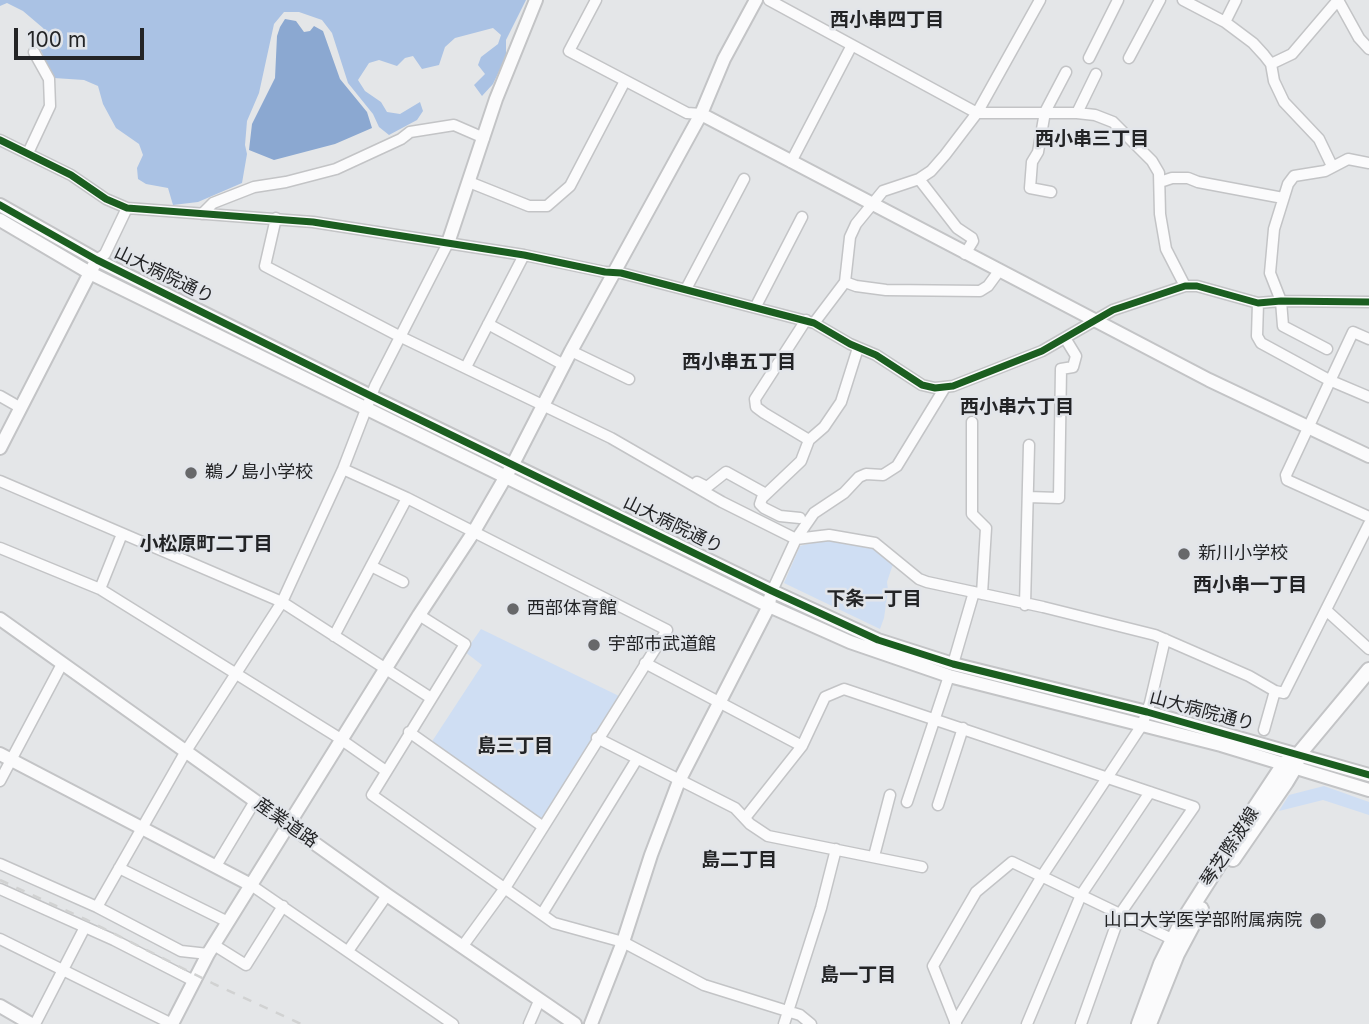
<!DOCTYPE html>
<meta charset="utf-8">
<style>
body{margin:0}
#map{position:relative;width:1369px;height:1024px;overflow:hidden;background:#e4e6e8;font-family:Inter,sans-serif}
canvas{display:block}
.scale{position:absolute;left:14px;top:28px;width:130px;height:32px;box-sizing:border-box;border:4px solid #232426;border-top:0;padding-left:9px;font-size:21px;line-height:24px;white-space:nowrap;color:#232426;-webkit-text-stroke:5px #e2e5ea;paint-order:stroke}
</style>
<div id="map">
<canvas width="1369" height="1024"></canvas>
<div class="scale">100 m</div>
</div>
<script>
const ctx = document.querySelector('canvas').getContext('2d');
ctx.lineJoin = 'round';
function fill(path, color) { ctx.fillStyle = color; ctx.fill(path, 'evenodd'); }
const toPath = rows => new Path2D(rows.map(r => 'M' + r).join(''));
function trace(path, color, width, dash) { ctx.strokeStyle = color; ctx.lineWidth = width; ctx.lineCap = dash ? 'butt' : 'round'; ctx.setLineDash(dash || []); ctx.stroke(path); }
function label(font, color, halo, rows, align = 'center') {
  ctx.font = font + ' Inter,"Noto Sans JP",sans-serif'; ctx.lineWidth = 5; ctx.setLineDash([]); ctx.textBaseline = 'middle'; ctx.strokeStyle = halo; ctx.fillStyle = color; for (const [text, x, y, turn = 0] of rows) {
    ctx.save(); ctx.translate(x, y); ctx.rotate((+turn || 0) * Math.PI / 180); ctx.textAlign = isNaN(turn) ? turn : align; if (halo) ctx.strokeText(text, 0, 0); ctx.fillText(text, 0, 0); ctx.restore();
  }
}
const green = toPath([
 [826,539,875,548,893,564,887,582,888,590,884,618,880,629,784,583,800,546],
 [481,629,619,696,542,819,538,819,431,743,482,665,465,652],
 [1324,786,1369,802,1369,815,1323,800,1279,811,1289,795]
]);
const forest = toPath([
 [0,0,526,0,506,40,506,57,493,84,482,96,474,85,485,74,478,65,481,57,498,44,501,35,493,28,455,38,445,47,439,65,422,69,413,56,405,58,397,66,379,60,369,63,358,80,365,91,381,102,387,112,400,114,420,102,423,111,417,120,389,135,379,127,373,114,348,83,332,33,322,20,299,12,284,12,274,24,259,93,247,121,245,145,247,154,242,183,198,202,173,205,168,188,146,184,138,179,137,168,143,155,139,144,116,128,103,104,98,86,84,80,54,78,40,49,46,38,43,28,23,11,7,3,0,6]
]);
const water = toPath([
 [285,19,296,21,304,32,310,31,314,26,323,31,340,79,367,112,372,128,335,144,274,160,249,150,252,124,275,78,277,36,280,27]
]);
const minor = toPath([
 [596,0,569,51,687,113,701,114],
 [769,0,977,113,1077,113,1095,115,1113,122,1152,161,1159,173,1160,214,1166,249,1185,286],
 [1183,0,1225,22,1253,43,1264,55,1271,64,1274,81,1284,102,1319,139,1332,166],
 [1338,0,1359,38,1369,49],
 [1225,22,1236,0],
 [1089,58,1118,0],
 [1129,58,1160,0],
 [1271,64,1292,54,1338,0],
 [1077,113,1096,74],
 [0,140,71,175,106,199,127,208,313,222,524,255,605,272,621,273,814,323,850,344,876,355,922,385,935,388,953,386,1042,351,1113,310,1185,286,1197,286,1258,303,1281,301,1369,302],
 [28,153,50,106,49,79,34,52],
 [791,162,852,45],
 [919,179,957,228,972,238,973,241,965,254],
 [469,182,529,206,547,206,570,186,625,81],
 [1160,182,1172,178,1188,178,1198,182,1283,198],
 [1051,192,1030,188,1032,162,1038,152,1045,112,1066,72],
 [202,214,213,203,254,187,286,182,336,169,401,139,410,132,454,125,484,138],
 [276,218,265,266,399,336,611,438,722,502,796,539,814,513,844,493,859,477,866,474,883,475,897,466,944,389],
 [97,260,105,254,127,208],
 [845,282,856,286,886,290,980,291,988,286,999,271],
 [686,289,744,179],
 [1258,303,1257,336,1261,343,1329,380,1369,397],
 [756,306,802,217],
 [806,320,755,399,756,407,764,413,809,440],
 [814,323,845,282,850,237,856,224,883,191,919,179,931,171,945,155,977,113,1040,0],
 [488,324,564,365],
 [1369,339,1353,332,1286,475,1287,480,1369,517],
 [1327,349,1283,326,1281,301,1270,273,1274,229,1288,184,1294,176,1325,171,1348,159,1369,163],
 [571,351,629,379],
 [466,367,524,255],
 [0,396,21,408],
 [972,422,972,514,986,528,982,594],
 [343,469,407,498,667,630,505,888,462,947],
 [0,481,282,602,431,698],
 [697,482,707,487,726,472,764,493],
 [1028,497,1059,498,1061,369,1073,367,1076,356,1065,338],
 [800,518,780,516,764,508,760,504,762,498,801,461,809,440,824,427,841,402,858,348],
 [0,548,100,589,336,736,386,771],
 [371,566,403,582],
 [100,589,122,534],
 [772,591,796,539,829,535,875,543,919,579,927,582,1043,607,1155,635,1249,676,1275,691,1284,693,1369,524],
 [1025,605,1029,445],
 [1326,610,1369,649],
 [419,615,465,644,372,795,554,923,623,942,704,985,800,1015,811,1024],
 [334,636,407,498],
 [645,663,802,746],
 [953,664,974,592],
 [1264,730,1275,691],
 [409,732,542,826],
 [597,738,735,808,750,824,768,836,922,867],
 [0,781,62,664],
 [907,802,949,676],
 [938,805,963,728],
 [745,818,802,746,825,697,844,689,1194,807,1120,914,1081,1024],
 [874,856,890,795],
 [0,864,97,907,181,951,208,954],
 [216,866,255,801],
 [119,868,228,922],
 [251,885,453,1024],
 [0,889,114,940,194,981],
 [97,907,186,751,282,602,343,469,375,386,448,243],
 [542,914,637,759],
 [0,939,172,1024],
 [214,945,246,965,283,906],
 [348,951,387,895],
 [955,1023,1042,876,1142,725,1150,703,1165,639],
 [35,1024,85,927],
 [529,1024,539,1001],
 [784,1024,821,908,836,849],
 [956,1024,933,966,976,892,1012,862,1176,941],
 [1027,1024,1081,895,1150,792]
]);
const tertiary = toPath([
 [701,114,1209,380,1369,456],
 [0,205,97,260,371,396,772,591,878,640,953,664,1147,712,1369,775],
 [0,220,90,273,769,606,850,642,949,676,1221,745,1369,790],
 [448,243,496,99,536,0],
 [0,448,94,265],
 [0,619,387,895,575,1024],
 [0,754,251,885],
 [0,1006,31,1024],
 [172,1024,208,954,419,615,473,533,513,464,571,351,701,114,724,59,756,0],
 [591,1024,623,942,651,855,679,781,769,606,770,598]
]);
const secondary = toPath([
 [1233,859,1286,782,1295,767,1299,754],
 [1139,1024,1161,964,1181,924,1249,817,1284,764,1299,754,1369,670],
 [1149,1024,1177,954,1201,909]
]);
const rail = toPath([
 [0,880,87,920,214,984,301,1024]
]);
const quiet = toPath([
 [263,816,271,804]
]);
const cycleway = toPath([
 [0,140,71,175,106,199,127,208,313,222,524,255,605,272,621,273,814,323,850,344,876,355,922,385,935,388,953,386,1042,351,1113,310,1185,286,1197,286,1258,303,1281,301,1369,302],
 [0,205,97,260,371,396,772,591,878,640,953,664,1147,712,1369,775]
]);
const markers = [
 [191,473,7,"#67686a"],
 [1184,554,7,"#67686a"],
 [513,609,7,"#67686a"],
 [594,645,7,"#67686a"],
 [1318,921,9,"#67686a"]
];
const streetNames = [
 ["山大病院通り",164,275,26],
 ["山大病院通り",673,525,26],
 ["山大病院通り",1202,711,15],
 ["産業道路",286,823,35],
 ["琴芝際波線",1230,847,-57]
];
const poiNames = [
 ["鵜ノ島小学校",205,473],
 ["新川小学校",1198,554],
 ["西部体育館",527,609],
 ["宇部市武道館",608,645],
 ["山口大学医学部附属病院",1302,921,"right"]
];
const neighbourhoodNames = [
 ["西小串四丁目",887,20],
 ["西小串三丁目",1092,139],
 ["西小串五丁目",739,362],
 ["西小串六丁目",1017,407],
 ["小松原町二丁目",206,544],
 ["西小串一丁目",1250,585],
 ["下条一丁目",874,599],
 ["島三丁目",515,746],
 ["島二丁目",739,860],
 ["島一丁目",858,975]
];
fill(green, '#cfdef3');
fill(forest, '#aac2e4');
fill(water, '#8ba8d1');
trace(minor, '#c3c4c6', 13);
trace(tertiary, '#c3c4c6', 16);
trace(secondary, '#c3c4c6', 18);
trace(minor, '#fbfbfc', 10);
trace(tertiary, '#fbfbfc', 12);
trace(secondary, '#fbfbfc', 14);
trace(rail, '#d1d2d2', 2.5, [9, 9]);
trace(quiet, '#8d6e63', 5, [10, 5]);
trace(cycleway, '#1b5e20', 7);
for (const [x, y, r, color] of markers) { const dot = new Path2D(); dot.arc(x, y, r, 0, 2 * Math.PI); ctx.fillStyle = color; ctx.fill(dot); trace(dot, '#e2e5ea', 2.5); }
label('18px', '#232426', '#e2e5ea', streetNames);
label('18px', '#232426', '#e2e5ea', poiNames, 'left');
label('bold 19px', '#232426', '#e2e5ea', neighbourhoodNames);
</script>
